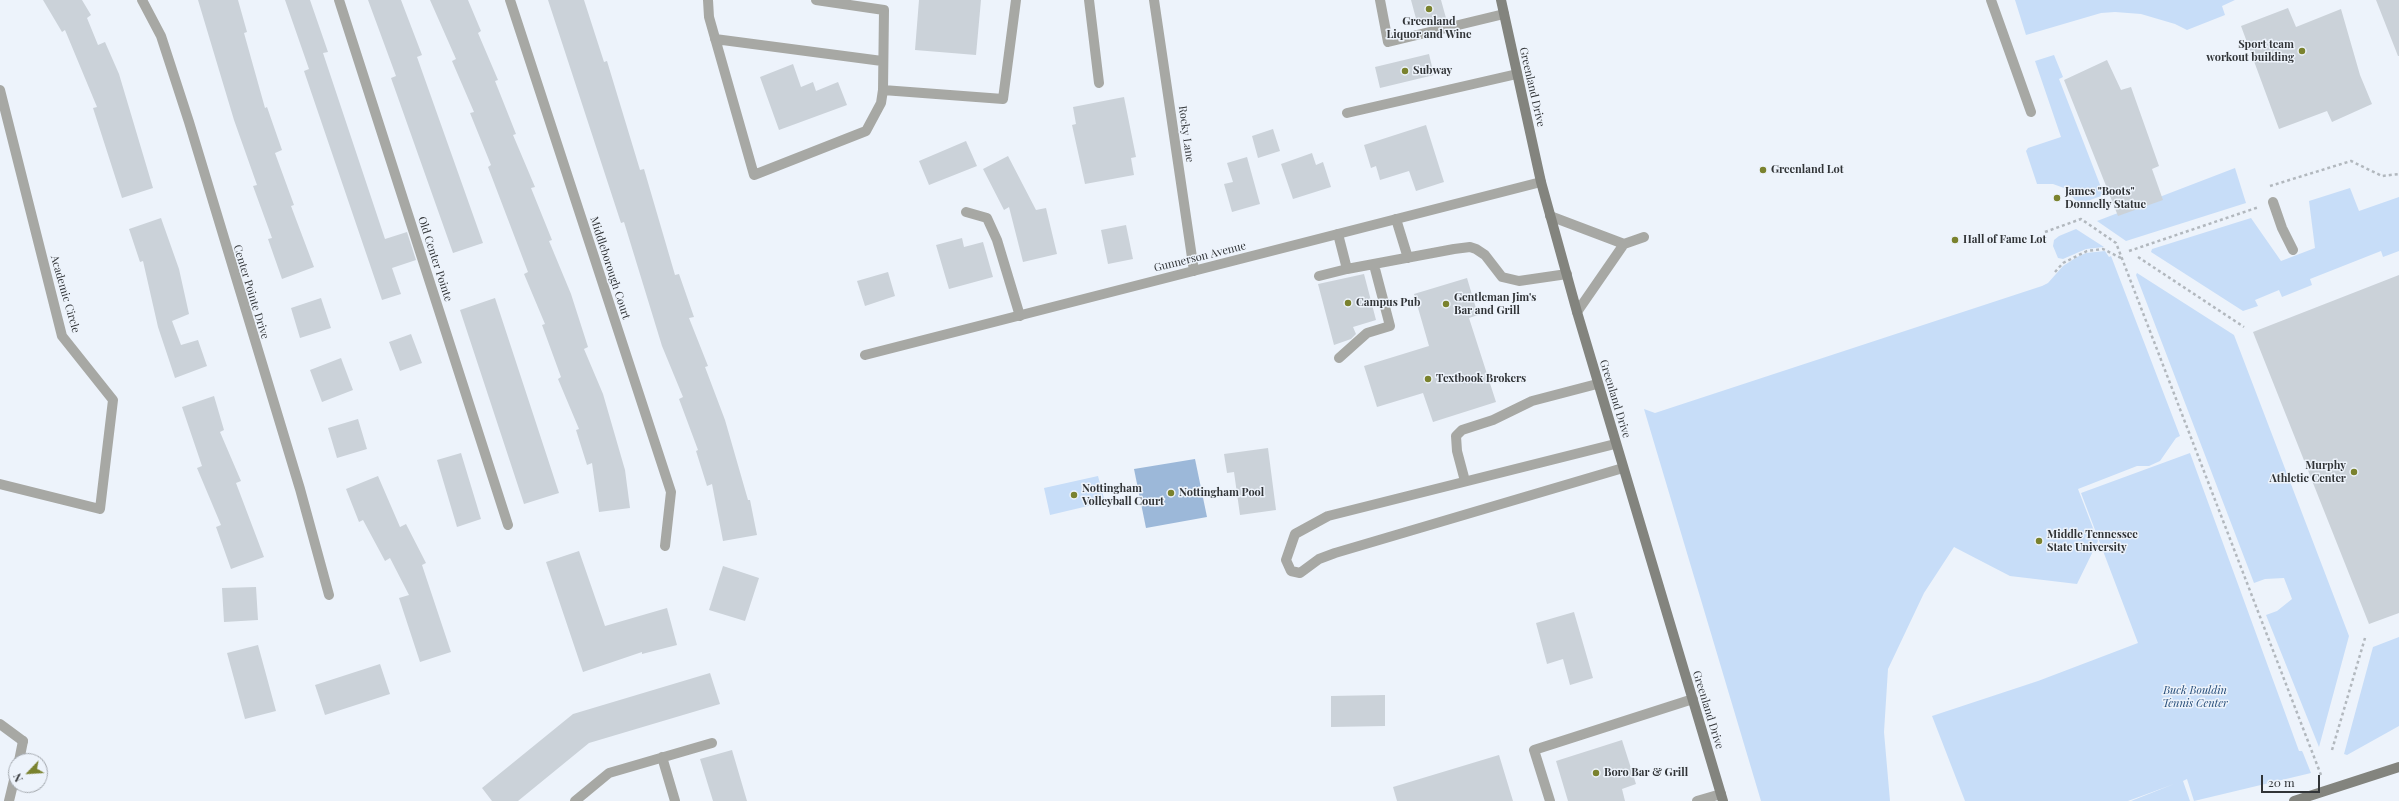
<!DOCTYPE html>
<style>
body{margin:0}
#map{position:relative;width:2399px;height:801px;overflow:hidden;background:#edf3fb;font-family:"Playfair Display",serif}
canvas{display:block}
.north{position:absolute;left:8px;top:753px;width:40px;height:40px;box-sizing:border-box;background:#edf3fb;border:1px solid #a2a7ad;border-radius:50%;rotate:245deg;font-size:11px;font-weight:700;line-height:16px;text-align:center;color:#313437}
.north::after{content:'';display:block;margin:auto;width:14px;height:18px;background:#7a822e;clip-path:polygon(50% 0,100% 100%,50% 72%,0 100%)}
.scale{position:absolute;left:2261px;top:775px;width:59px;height:18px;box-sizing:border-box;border:2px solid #313437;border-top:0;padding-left:5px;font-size:12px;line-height:14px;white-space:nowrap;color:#313437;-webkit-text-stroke:3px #edf3fb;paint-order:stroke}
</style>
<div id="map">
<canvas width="2399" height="801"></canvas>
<div class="north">N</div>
<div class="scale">20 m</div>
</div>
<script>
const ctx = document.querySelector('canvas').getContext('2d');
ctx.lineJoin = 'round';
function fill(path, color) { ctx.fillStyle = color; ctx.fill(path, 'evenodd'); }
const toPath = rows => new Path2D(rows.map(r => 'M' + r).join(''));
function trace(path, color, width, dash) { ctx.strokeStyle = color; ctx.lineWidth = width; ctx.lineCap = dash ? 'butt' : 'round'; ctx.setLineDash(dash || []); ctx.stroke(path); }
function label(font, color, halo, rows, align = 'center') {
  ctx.font = font + ' "Playfair Display",serif'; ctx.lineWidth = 3; ctx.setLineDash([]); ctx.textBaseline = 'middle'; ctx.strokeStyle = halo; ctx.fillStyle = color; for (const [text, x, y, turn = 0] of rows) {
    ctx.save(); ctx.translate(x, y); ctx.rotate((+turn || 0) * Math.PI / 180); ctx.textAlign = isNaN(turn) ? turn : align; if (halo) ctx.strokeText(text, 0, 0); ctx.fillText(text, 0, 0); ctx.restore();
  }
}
const green = toPath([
 [2015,0,2235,0,2222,6,2225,15,2187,30,2175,24,2141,14,2115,12,2101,13,2026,35],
 [2054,55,2063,77,2059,79,2104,195,2079,204,2064,188,2053,184,2037,184,2026,151,2028,148,2061,137,2035,61],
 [2235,168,2246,203,2126,241,2097,221],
 [2350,188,2359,211,2399,197,2399,251,2383,257,2381,251,2310,279,2312,285,2282,297,2279,290,2255,300,2258,306,2243,311,2151,252,2152,249,2251,218,2281,261,2315,248,2309,201],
 [2076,229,2104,247,2086,249,2063,259,2058,258,2053,246,2054,240,2059,236],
 [2105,251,2109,257,2111,256,2180,436,2176,438,2160,461,2149,466,2137,466,2078,489,2098,541,2077,584,2010,576,1954,547,1924,593,1888,669,1884,732,1890,801,1761,801,1644,409,1655,413,2042,286,2048,283,2063,266,2077,257,2086,253],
 [2137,273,2234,335,2349,636,2319,747,2266,615,2277,611,2292,599,2284,578,2265,579,2254,583,2136,275],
 [2190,453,2299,751,2302,751,2303,753,2311,773,2194,801,2187,779,2183,781,2190,801,2131,801,2174,784,2128,801,1965,801,1932,716,2038,681,2138,643,2081,493],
 [1098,476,1105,502,1050,515,1044,488],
 [2399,637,2399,726,2347,755,2344,754,2373,647]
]);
const water = toPath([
 [1195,459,1207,517,1146,528,1134,469]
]);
const building = toPath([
 [43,0,82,0,91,15,87,18,98,45,105,42,119,74,153,188,122,198,93,108,97,107,65,30,62,32],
 [198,0,238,0,247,32,244,33,265,108,267,107,282,150,275,153,294,205,291,206,314,267,282,279,268,239,272,238,253,186,257,185,234,120],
 [285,0,310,0,328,52,323,53,385,239,407,232,416,260,392,268,401,294,382,300,304,71,309,69],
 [368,0,401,0,422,55,417,57,483,243,453,253,391,78,396,76],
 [430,0,468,0,481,31,478,33,498,80,495,81,516,134,513,135,535,187,531,188,552,240,549,241,571,294,588,347,584,349,603,394,625,470,630,508,599,512,592,463,587,465,576,430,579,429,558,379,561,377,542,325,545,324,524,274,528,272,488,167,491,165,470,113,474,112,452,61,456,59],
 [548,0,584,0,604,62,607,61,640,170,644,169,675,275,679,274,694,317,689,318,708,366,705,367,725,420,748,500,750,500,757,535,723,541,712,484,707,486,696,451,698,450,679,399,683,397,662,346,624,222,621,223],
 [919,0,981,0,976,55,915,50],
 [1411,0,1441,0,1446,18,1418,26],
 [2376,0,2399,0,2399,56,2398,56],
 [2288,8,2296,27,2341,9,2360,75,2372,104,2332,122,2327,111,2279,129,2241,26],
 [1429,54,1434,75,1380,88,1375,67],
 [2107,60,2121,90,2131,87,2159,166,2152,169,2163,200,2118,216,2064,80],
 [793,64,801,87,813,82,816,91,838,82,847,105,779,130,760,77],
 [1124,97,1136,157,1131,158,1134,175,1085,184,1072,125,1076,124,1073,107],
 [1426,125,1444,182,1416,191,1409,171,1380,180,1376,166,1371,168,1364,145],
 [1273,129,1280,151,1258,158,1252,136],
 [966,141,977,166,929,185,919,161],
 [1312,153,1316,165,1323,162,1331,187,1293,199,1281,164],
 [1008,156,1036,210,1046,208,1057,254,1023,262,1009,207,1004,210,983,169],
 [1247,157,1260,204,1232,212,1224,184,1233,182,1227,163],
 [161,218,179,269,189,314,172,321,181,345,198,340,207,366,175,378,158,327,143,261,140,262,129,229],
 [1126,225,1133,259,1108,264,1101,230],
 [962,238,964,247,983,242,993,277,949,289,936,245],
 [888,272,895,296,865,306,857,281],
 [1364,274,1376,320,1353,327,1356,334,1351,339,1334,345,1318,284],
 [2399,275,2399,613,2369,624,2253,332],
 [1467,278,1478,315,1469,318,1496,402,1433,422,1423,393,1377,407,1364,366,1429,346,1414,294],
 [321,298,331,328,300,338,291,308],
 [495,298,559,493,524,504,460,310],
 [411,334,422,363,400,371,389,342],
 [341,358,353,390,322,402,310,370],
 [214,396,224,430,220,432,241,481,236,483,264,557,231,569,216,527,221,525,197,468,202,466,182,407],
 [358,419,367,449,337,458,328,428],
 [1268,448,1276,510,1240,515,1234,472,1227,473,1224,454],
 [461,453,481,519,457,527,437,460],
 [378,476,400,527,406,524,426,563,422,565,451,652,420,662,399,598,409,595,390,558,385,561,363,520,359,522,346,489],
 [579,551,605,626,667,608,677,645,642,654,642,652,583,672,546,562],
 [723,566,759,578,745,621,709,610],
 [256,587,258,620,224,622,222,588],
 [1574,612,1593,678,1570,685,1563,659,1547,664,1536,623],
 [258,645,276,711,245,719,227,653],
 [380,664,390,694,325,715,315,685],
 [710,673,720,704,589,743,518,801,492,801,482,788,573,714],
 [1385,695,1385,726,1331,727,1331,696],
 [1622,740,1636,784,1622,789,1625,801,1568,801,1556,761],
 [732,750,747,801,713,801,700,759],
 [1499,755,1513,801,1397,801,1393,787]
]);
const path = toPath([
 [2270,186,2351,161,2382,176,2399,174],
 [2045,232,2081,219,2116,243,2321,775],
 [2129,251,2259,207],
 [2138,257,2244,327],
 [2055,272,2063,263,2087,251,2103,249,2121,258],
 [2332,750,2365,638]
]);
const lane = toPath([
 [708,0,709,17,754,175,866,131,881,103,883,90,1003,99,1016,0],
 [816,0,884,10,883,90],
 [1089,0,1099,83],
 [1380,0,1388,42,1504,14],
 [1991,0,2031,112],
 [715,39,882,61],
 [0,90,62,336,113,400,100,509,0,484],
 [1347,113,1517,74],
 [2273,202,2282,228,2293,250],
 [966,212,987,218,997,240,1020,316],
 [1550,216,1624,244,1644,237],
 [1396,219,1408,258],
 [1338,234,1347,269,1454,249,1470,247,1476,249,1485,255,1502,277,1519,281,1567,274],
 [1319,276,1347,269],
 [1577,312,1624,244],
 [1339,358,1367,333,1390,326,1374,265],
 [1465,481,1457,451,1456,436,1462,430,1493,420,1532,401,1597,384],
 [0,724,23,741],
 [662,757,675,801],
 [575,801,609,773,712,743],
 [1550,801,1534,750,1693,699],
 [1697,801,1721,794]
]);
const street = toPath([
 [142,0,161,36,189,122,300,489,329,595],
 [339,0,508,525],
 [510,0,671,492,665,546],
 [1154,0,1194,271],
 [865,355,1541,182],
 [1615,444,1328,516,1295,534,1286,560,1291,571,1300,573,1319,559,1335,553,1623,468],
 [19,761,23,741],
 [9,801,16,772]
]);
const secondary = toPath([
 [1501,0,1541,182,1577,312,1723,801],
 [2294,801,2399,767]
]);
const markers = [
 [1429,9,4,"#7a822e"],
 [2302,51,4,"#7a822e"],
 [1405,71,4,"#7a822e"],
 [1763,170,4,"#7a822e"],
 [2057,198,4,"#7a822e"],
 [1955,240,4,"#7a822e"],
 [1348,303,4,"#7a822e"],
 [1446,304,4,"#7a822e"],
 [1428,379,4,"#7a822e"],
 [2354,472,4,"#7a822e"],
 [1171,493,4,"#7a822e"],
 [1074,495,4,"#7a822e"],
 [2039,541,4,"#7a822e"],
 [1596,773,4,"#7a822e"]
];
const poiNames = [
 ["Greenland",1429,22,"center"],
 ["Liquor and Wine",1429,35,"center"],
 ["Sport team",2294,45,"right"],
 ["workout building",2294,58,"right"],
 ["Subway",1413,71],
 ["Greenland Lot",1771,170],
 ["James \"Boots\"",2065,192],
 ["Donnelly Statue",2065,205],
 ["Hall of Fame Lot",1963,240],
 ["Gentleman Jim's",1454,298],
 ["Bar and Grill",1454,311],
 ["Campus Pub",1356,303],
 ["Textbook Brokers",1436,379],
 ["Murphy",2346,466,"right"],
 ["Athletic Center",2346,479,"right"],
 ["Nottingham",1082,489],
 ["Volleyball Court",1082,502],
 ["Nottingham Pool",1179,493],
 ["Middle Tennessee",2047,535],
 ["State University",2047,548],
 ["Boro Bar & Grill",1604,773]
];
const streetNames = [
 ["Greenland Drive",1532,87,77],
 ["Rocky Lane",1186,134,82],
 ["Gunnerson Avenue",1200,257,-14],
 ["Old Center Pointe",435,259,72],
 ["Middleborough Court",610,268,72],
 ["Center Pointe Drive",251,292,73],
 ["Academic Circle",65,294,74],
 ["Greenland Drive",1615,399,73],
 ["Greenland Drive",1708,710,73]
];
const parkNames = [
 ["Buck Bouldin",2195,691],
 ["Tennis Center",2195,704]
];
fill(green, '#c7ddf8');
fill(water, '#9cb8d9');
fill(building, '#cbd2d9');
trace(path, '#b2b8be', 2.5, [3, 3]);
trace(lane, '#a7a8a4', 10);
trace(street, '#a7a8a4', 10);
trace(secondary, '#83847e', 10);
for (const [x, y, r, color] of markers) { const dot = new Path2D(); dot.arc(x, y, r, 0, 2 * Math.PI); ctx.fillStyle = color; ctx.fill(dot); trace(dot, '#edf3fb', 1.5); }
label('bold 11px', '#313437', '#edf3fb', poiNames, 'left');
label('11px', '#313437', '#edf3fb', streetNames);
label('italic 11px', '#264d79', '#edf3fb', parkNames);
</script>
